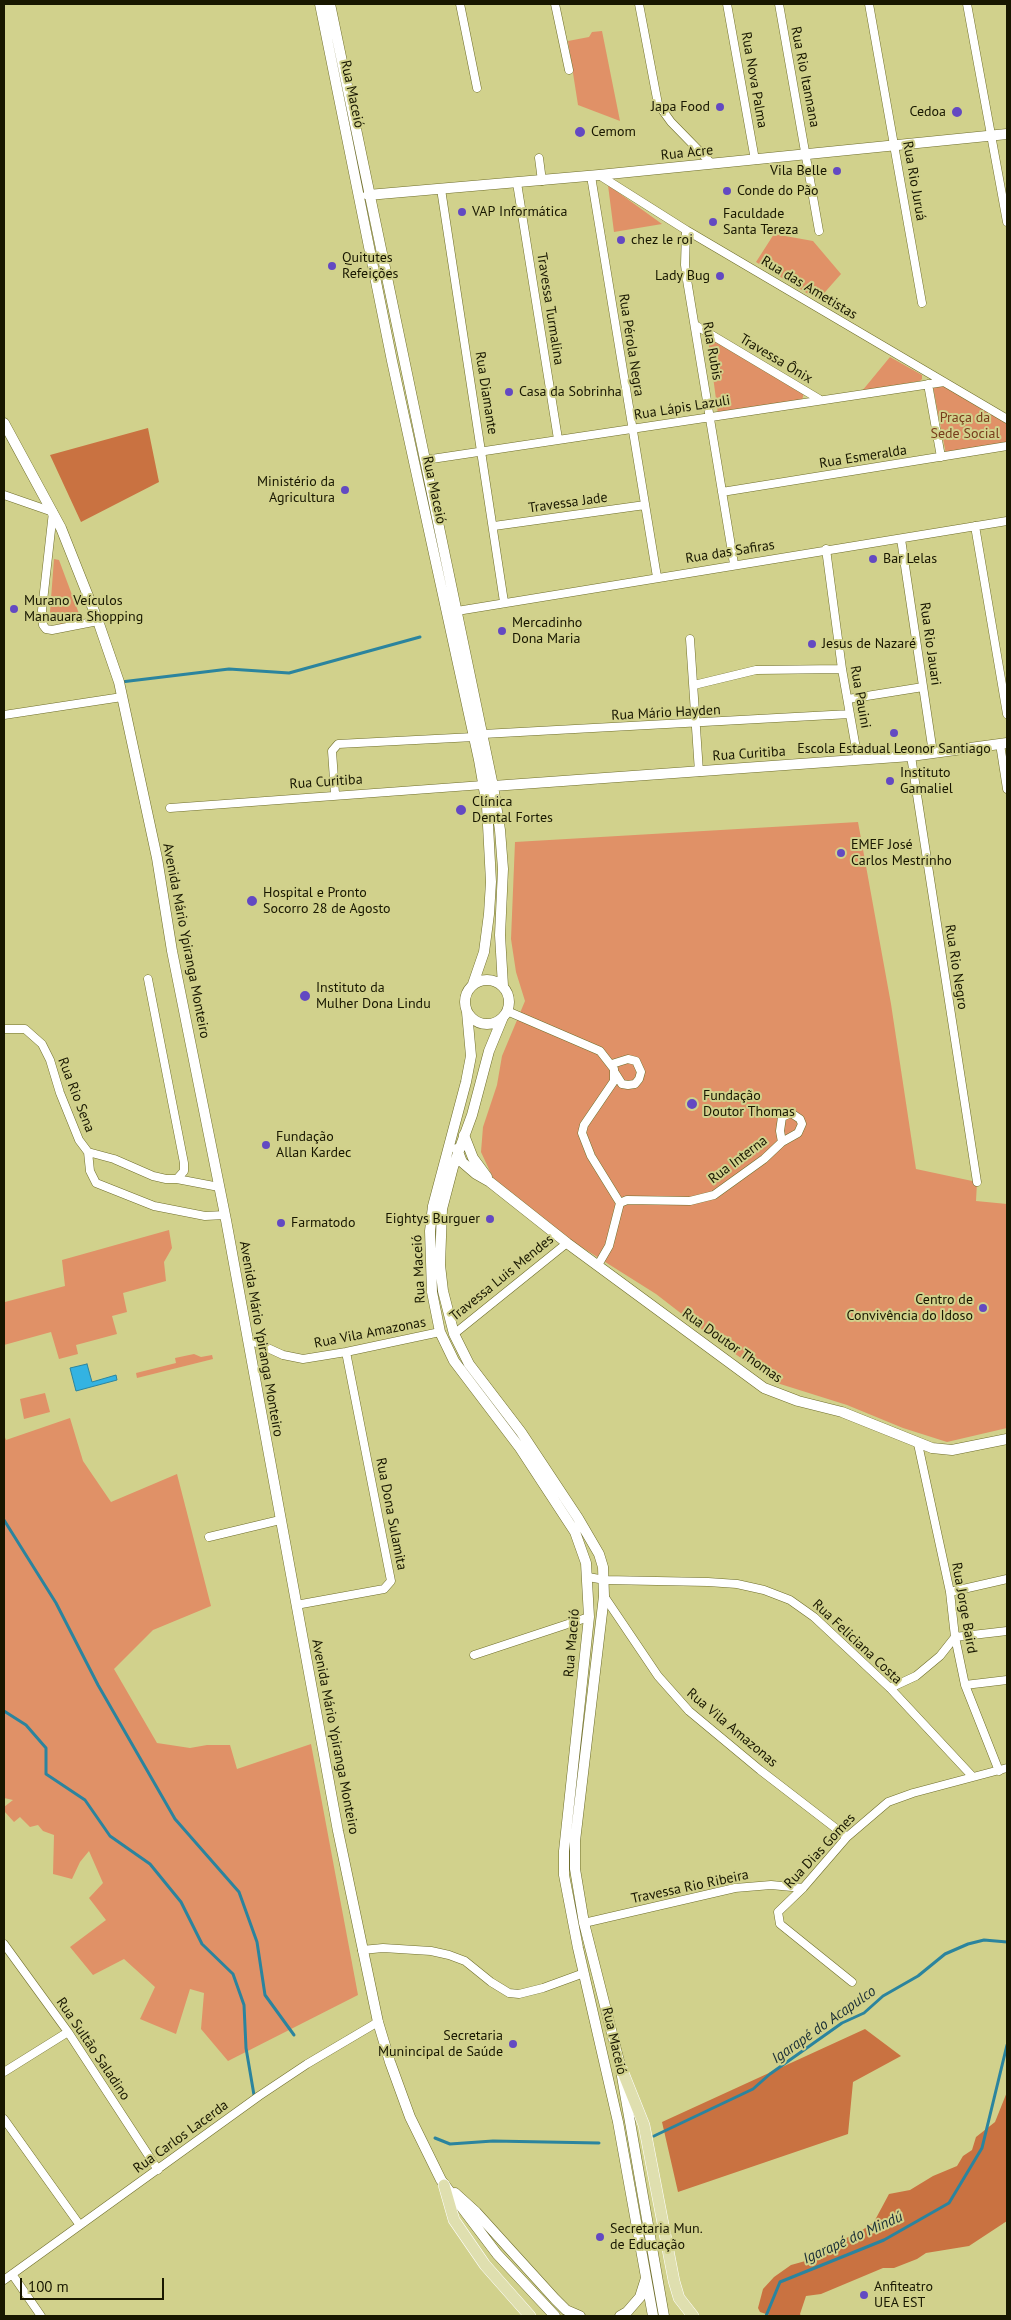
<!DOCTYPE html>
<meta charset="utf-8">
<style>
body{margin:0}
#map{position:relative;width:1011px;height:2320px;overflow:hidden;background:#d1d18c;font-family:"PT Sans",sans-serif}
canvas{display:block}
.frame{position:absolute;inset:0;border:5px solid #181700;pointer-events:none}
.scale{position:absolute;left:20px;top:2278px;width:144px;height:22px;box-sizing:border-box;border:2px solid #181700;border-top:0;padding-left:6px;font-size:15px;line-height:18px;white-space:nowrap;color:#181700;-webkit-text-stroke:4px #d1d18c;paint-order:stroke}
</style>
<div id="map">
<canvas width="1011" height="2320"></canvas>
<div class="frame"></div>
<div class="scale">100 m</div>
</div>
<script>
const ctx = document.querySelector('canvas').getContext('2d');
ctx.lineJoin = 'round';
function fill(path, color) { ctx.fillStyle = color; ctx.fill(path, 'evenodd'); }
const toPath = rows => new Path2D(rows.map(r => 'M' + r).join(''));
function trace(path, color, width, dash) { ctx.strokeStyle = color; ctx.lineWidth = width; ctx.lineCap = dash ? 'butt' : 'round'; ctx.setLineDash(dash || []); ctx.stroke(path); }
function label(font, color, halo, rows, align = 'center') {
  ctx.font = font + ' "PT Sans",sans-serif'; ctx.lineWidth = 4; ctx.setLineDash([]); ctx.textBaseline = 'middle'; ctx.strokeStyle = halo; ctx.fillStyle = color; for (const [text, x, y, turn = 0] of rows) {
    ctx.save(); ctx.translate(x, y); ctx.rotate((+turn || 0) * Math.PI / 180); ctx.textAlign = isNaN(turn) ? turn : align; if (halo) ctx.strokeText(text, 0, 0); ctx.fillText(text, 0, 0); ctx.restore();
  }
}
const green = toPath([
 [602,31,620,121,578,105,568,41,589,37,592,32],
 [608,185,662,224,614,232],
 [774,234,813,241,841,274,818,300,756,262],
 [708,339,711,339,804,393,802,400,718,414],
 [890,357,922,375,922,379,920,381,862,391],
 [944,386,1007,423,1007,444,946,454,933,387],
 [54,559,59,560,81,619,61,624,54,621,50,612],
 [858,822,891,1004,916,1169,977,1182,976,1201,1007,1204,1007,1428,947,1442,903,1428,847,1405,777,1383,718,1342,656,1294,556,1231,493,1178,481,1152,483,1127,497,1085,502,1056,525,1001,516,972,511,939,515,842],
 [169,1230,172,1248,164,1262,166,1281,123,1293,127,1312,112,1316,117,1334,76,1345,78,1354,59,1359,51,1332,4,1345,4,1299,5,1302,65,1286,62,1260],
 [194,1354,201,1357,212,1355,213,1359,137,1378,136,1373,176,1363,175,1358],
 [45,1393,50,1412,24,1419,20,1399],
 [70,1418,83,1461,111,1502,177,1474,211,1606,153,1630,114,1669,157,1743,190,1748,207,1745,230,1745,237,1769,311,1744,358,1995,228,2061,201,2029,204,1993,190,1989,176,2034,140,2019,155,1987,124,1959,93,1975,70,1947,106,1920,89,1898,103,1883,89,1851,80,1862,72,1879,53,1874,54,1835,43,1831,38,1825,30,1827,20,1817,14,1822,4,1811,4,1807,13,1800,4,1798,4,1435,6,1440]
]);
const forest = toPath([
 [148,428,159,482,81,522,50,455],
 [865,2029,901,2056,853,2082,848,2134,678,2192,662,2122],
 [1007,2092,1007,2221,969,2246,926,2253,917,2259,894,2268,883,2268,821,2294,806,2296,800,2314,801,2316,772,2316,760,2312,758,2308,763,2289,774,2277,791,2265,809,2260,832,2244,858,2233,874,2222,889,2194,910,2190,933,2176,957,2166,963,2156,972,2150,976,2137,995,2122]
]);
const water = toPath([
 [87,1364,92,1382,116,1375,117,1380,76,1391,70,1368,87,1364]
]);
const stream = toPath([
 [121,682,229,669,289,673,420,637],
 [4,1520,56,1603,98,1685,175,1819,239,1892,257,1942,265,1995,294,2035],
 [4,1711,26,1725,46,1748,46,1774,85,1800,110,1836,150,1864,181,1902,202,1944,233,1974,244,2005,246,2048,254,2095],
 [654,2136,753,2089,770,2074,842,2023,864,2013,883,1996,918,1976,945,1954,968,1944,984,1940,1007,1942],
 [435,2138,450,2144,493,2141,599,2143],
 [766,2316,780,2282,884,2240,949,2203,982,2148,1007,2045]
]);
const street = toPath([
 [460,4,477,88],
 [555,4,569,70],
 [639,4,658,104,671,122,712,164],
 [727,4,755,160],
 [779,4,819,231],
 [869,4,922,303],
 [967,4,1007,222],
 [539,158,542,181],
 [599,175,686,230,1007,419],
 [591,176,657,577],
 [517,183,558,439],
 [441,189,504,602],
 [686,230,685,265,687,280,734,564],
 [695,325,819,399],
 [928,384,941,457],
 [425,460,944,382],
 [722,492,1007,446],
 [4,495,53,512,42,610,43,625,46,629,52,630,98,621],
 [494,526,645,505],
 [975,526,1007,714],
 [901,539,933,753],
 [826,549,842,669,858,760],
 [457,611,1007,521],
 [690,639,699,772],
 [694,685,756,670,842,669],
 [848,699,923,687],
 [4,715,122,697],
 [483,734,850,714],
 [1000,744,1007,789],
 [911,756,977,1182],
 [335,794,332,751,338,744,474,737],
 [170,808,483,785],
 [507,1011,600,1051,614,1069,614,1081,584,1125,582,1133,591,1156,620,1203,609,1246,598,1265],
 [4,1029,25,1029,42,1044,50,1060,60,1093,79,1140,88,1152,90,1171,96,1183,154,1206,205,1216,225,1215],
 [612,1064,628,1059,636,1061,641,1072,639,1079,635,1084,628,1085,622,1084,615,1073],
 [88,1152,114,1159,153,1176,166,1179,177,1179,184,1171,184,1163,148,979],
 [177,1179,219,1187],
 [620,1203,627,1200,690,1201,714,1195,764,1159,782,1142,798,1133,802,1124,800,1119,791,1113,782,1117,780,1131,782,1142],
 [454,1334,567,1243],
 [248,1339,283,1355,303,1359,346,1352,440,1332],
 [918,1444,950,1592,955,1637,965,1685,999,1771],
 [209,1537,280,1520],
 [588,1577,605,1580,708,1582,737,1584,764,1590,790,1600,814,1617,890,1688,972,1776],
 [950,1592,1007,1579],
 [604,1596,658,1676,689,1711,760,1770,847,1837],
 [296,1605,384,1589,391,1581,346,1352],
 [474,1655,589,1617],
 [965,1685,1007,1680],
 [890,1688,916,1676,940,1656,955,1637,1007,1631],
 [584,1923,735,1888,771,1885,803,1888],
 [4,1944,68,2032,158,2170],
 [362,1950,383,1948,431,1951,449,1955,465,1961,491,1982,509,1993,519,1994,543,1988,584,1973],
 [852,1982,780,1924,778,1912,803,1888,847,1837,888,1802,913,1793,1007,1768],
 [4,2072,68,2032],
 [4,2119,79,2224],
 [12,2274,41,2316],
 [4,2280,259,2096,307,2064,378,2022]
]);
const secondary = toPath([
 [320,4,392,361,479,760,487,806,491,882,489,914,484,952,473,984],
 [330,4,493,786,500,830,503,869,500,935,503,986],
 [368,195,599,175,1007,134],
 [4,423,61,528,98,621,119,682,157,858,172,951,226,1220,338,1831,378,2022,390,2062,410,2117,441,2180,497,2254,555,2316],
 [493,786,911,756,1007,743],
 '465 1002a22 22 0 1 1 44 0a22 22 0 1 1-44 0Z',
 [467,1012,471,1056,466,1082,433,1206,430,1231,432,1292,440,1332,454,1361,520,1448,575,1532,586,1563,589,1617,564,1851,564,1875,578,1948,618,2122,653,2316],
 [503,1017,489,1051,472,1115,453,1167,442,1209,440,1265,443,1291,454,1334,469,1364,521,1432,578,1518,599,1554,603,1567,604,1596,575,1841,575,1869,584,1923,620,2065,664,2316],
 [464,1135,473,1158,487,1177],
 [457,1149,462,1162,476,1174,490,1182,567,1243,764,1388,798,1401,842,1412,932,1448,952,1450,1007,1439],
 [455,2193,476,2212,555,2299,566,2310,580,2316],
 [620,2316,627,2312,640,2297,646,2278]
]);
const primary = toPath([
 [620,2065,644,2125,674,2281,679,2298,693,2316],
 [444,2185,454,2220,485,2265,530,2316]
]);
const markers = [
 [720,107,5,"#6349c2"],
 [957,112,6,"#6349c2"],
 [580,132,6,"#6349c2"],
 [837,171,5,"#6349c2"],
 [727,191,5,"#6349c2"],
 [462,212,5,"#6349c2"],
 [713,222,5,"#6349c2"],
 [621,240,5,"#6349c2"],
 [332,266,5,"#6349c2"],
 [720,276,5,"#6349c2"],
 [509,392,5,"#6349c2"],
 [345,490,5,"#6349c2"],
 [873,559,5,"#6349c2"],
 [14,609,5,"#6349c2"],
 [502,631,5,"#6349c2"],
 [812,644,5,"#6349c2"],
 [894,733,5,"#6349c2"],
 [890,781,5,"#6349c2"],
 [461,810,6,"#6349c2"],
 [841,853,5,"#6349c2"],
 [252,901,6,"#6349c2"],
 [305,996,6,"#6349c2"],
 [692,1104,6,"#6349c2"],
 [266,1145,5,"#6349c2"],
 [490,1219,5,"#6349c2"],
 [281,1223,5,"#6349c2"],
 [983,1308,5,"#6349c2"],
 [513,2044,5,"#6349c2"],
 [600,2237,5,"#6349c2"],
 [864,2295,5,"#6349c2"]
];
const streetNames = [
 ["Rua Rio Itannana",805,77,79],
 ["Rua Nova Palma",754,80,80],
 ["Rua Maceió",352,94,78],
 ["Rua Acre",687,153,-6],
 ["Rua Rio Juruá",914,181,80],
 ["Rua das Ametistas",809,288,31],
 ["Travessa Turmalina",550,309,81],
 ["Rua Pérola Negra",631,345,81],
 ["Rua Rubis",712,351,80],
 ["Travessa Ônix",776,359,31],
 ["Rua Diamante",486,393,81],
 ["Rua Lápis Lazuli",682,408,-9],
 ["Rua Esmeralda",863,457,-9],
 ["Rua Maceió",434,490,78],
 ["Travessa Jade",568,503,-8],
 ["Rua das Safiras",730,552,-9],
 ["Rua Rio Jauari",930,644,82],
 ["Rua Pauini",860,697,80],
 ["Rua Mário Hayden",666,713,-3],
 ["Rua Curitiba",749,754,-4],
 ["Rua Curitiba",326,782,-4],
 ["Avenida Mário Ypiranga Monteiro",186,941,79],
 ["Rua Rio Negro",956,967,81],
 ["Rua Rio Sena",76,1095,69],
 ["Rua Interna",738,1160,-37],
 ["Rua Maceió",419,1269,-93],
 ["Travessa Luis Mendes",502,1278,-39],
 ["Rua Vila Amazonas",370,1333,-11],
 ["Avenida Mário Ypiranga Monteiro",261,1339,80],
 ["Rua Doutor Thomas",732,1346,35],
 ["Rua Dona Sulamita",391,1514,79],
 ["Rua Jorge Baird",964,1608,80],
 ["Rua Feliciana Costa",857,1642,43],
 ["Rua Maceió",572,1643,-85],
 ["Rua Vila Amazonas",732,1728,40],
 ["Avenida Mário Ypiranga Monteiro",335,1737,79],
 ["Rua Dias Gomes",820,1851,-47],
 ["Travessa Rio Ribeira",690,1887,-12],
 ["Rua Maceió",614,2041,77],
 ["Rua Sultão Saladino",93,2049,56],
 ["Rua Carlos Lacerda",181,2137,-36]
];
const poiNames = [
 ["Japa Food",710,107,"right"],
 ["Cedoa",946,112,"right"],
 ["Cemom",591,132],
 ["Vila Belle",827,171,"right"],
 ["Conde do Pão",737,191],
 ["VAP Informática",472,212],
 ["Faculdade",723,214],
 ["Santa Tereza",723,230],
 ["chez le roi",631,240],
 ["Quitutes",342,258],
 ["Refeições",342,274],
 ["Lady Bug",710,276,"right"],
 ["Casa da Sobrinha",519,392],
 ["Ministério da",335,482,"right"],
 ["Agricultura",335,498,"right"],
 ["Bar Lelas",883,559],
 ["Murano Veículos",24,601],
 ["Manauara Shopping",24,617],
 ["Mercadinho",512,623],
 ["Dona Maria",512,639],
 ["Jesus de Nazaré",822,644],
 ["Escola Estadual Leonor Santiago",894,749,"center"],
 ["Instituto",900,773],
 ["Gamaliel",900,789],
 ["Clínica",472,802],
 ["Dental Fortes",472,818],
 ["EMEF José",851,845],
 ["Carlos Mestrinho",851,861],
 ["Hospital e Pronto",263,893],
 ["Socorro 28 de Agosto",263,909],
 ["Instituto da",316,988],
 ["Mulher Dona Lindu",316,1004],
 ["Fundação",703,1096],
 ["Doutor Thomas",703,1112],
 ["Fundação",276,1137],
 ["Allan Kardec",276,1153],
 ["Eightys Burguer",480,1219,"right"],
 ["Farmatodo",291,1223],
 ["Centro de",973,1300,"right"],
 ["Convivência do Idoso",973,1316,"right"],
 ["Secretaria",503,2036,"right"],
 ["Munincipal de Saúde",503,2052,"right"],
 ["Secretaria Mun.",610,2229],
 ["de Educação",610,2245],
 ["Anfiteatro",874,2287],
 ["UEA EST",874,2303]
];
const parkNames = [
 ["Praça da",965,418],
 ["Sede Social",965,434]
];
const waterNames = [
 ["Igarapé do Acapulco",824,2025,-35],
 ["Igarapé do Mindú",853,2238,-24]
];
fill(green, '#e09167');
fill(forest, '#c97241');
fill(water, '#33b3e2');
trace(water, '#2b849e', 1);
trace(stream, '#2b849e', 3);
trace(street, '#6f6e2b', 9);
trace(secondary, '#6f6e2b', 11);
trace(primary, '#fff', 12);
trace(street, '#fff', 8);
trace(secondary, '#fff', 10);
trace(primary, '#dfdfaf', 11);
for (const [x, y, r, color] of markers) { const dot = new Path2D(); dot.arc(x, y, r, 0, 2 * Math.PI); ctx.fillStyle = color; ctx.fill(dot); trace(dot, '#d1d18c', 2); }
label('14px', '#181700', '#d1d18c', streetNames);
label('14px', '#181700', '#d1d18c', poiNames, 'left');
label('14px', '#783d1b', '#d1d18c', parkNames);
label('italic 15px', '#182d36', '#d1d18c', waterNames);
</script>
